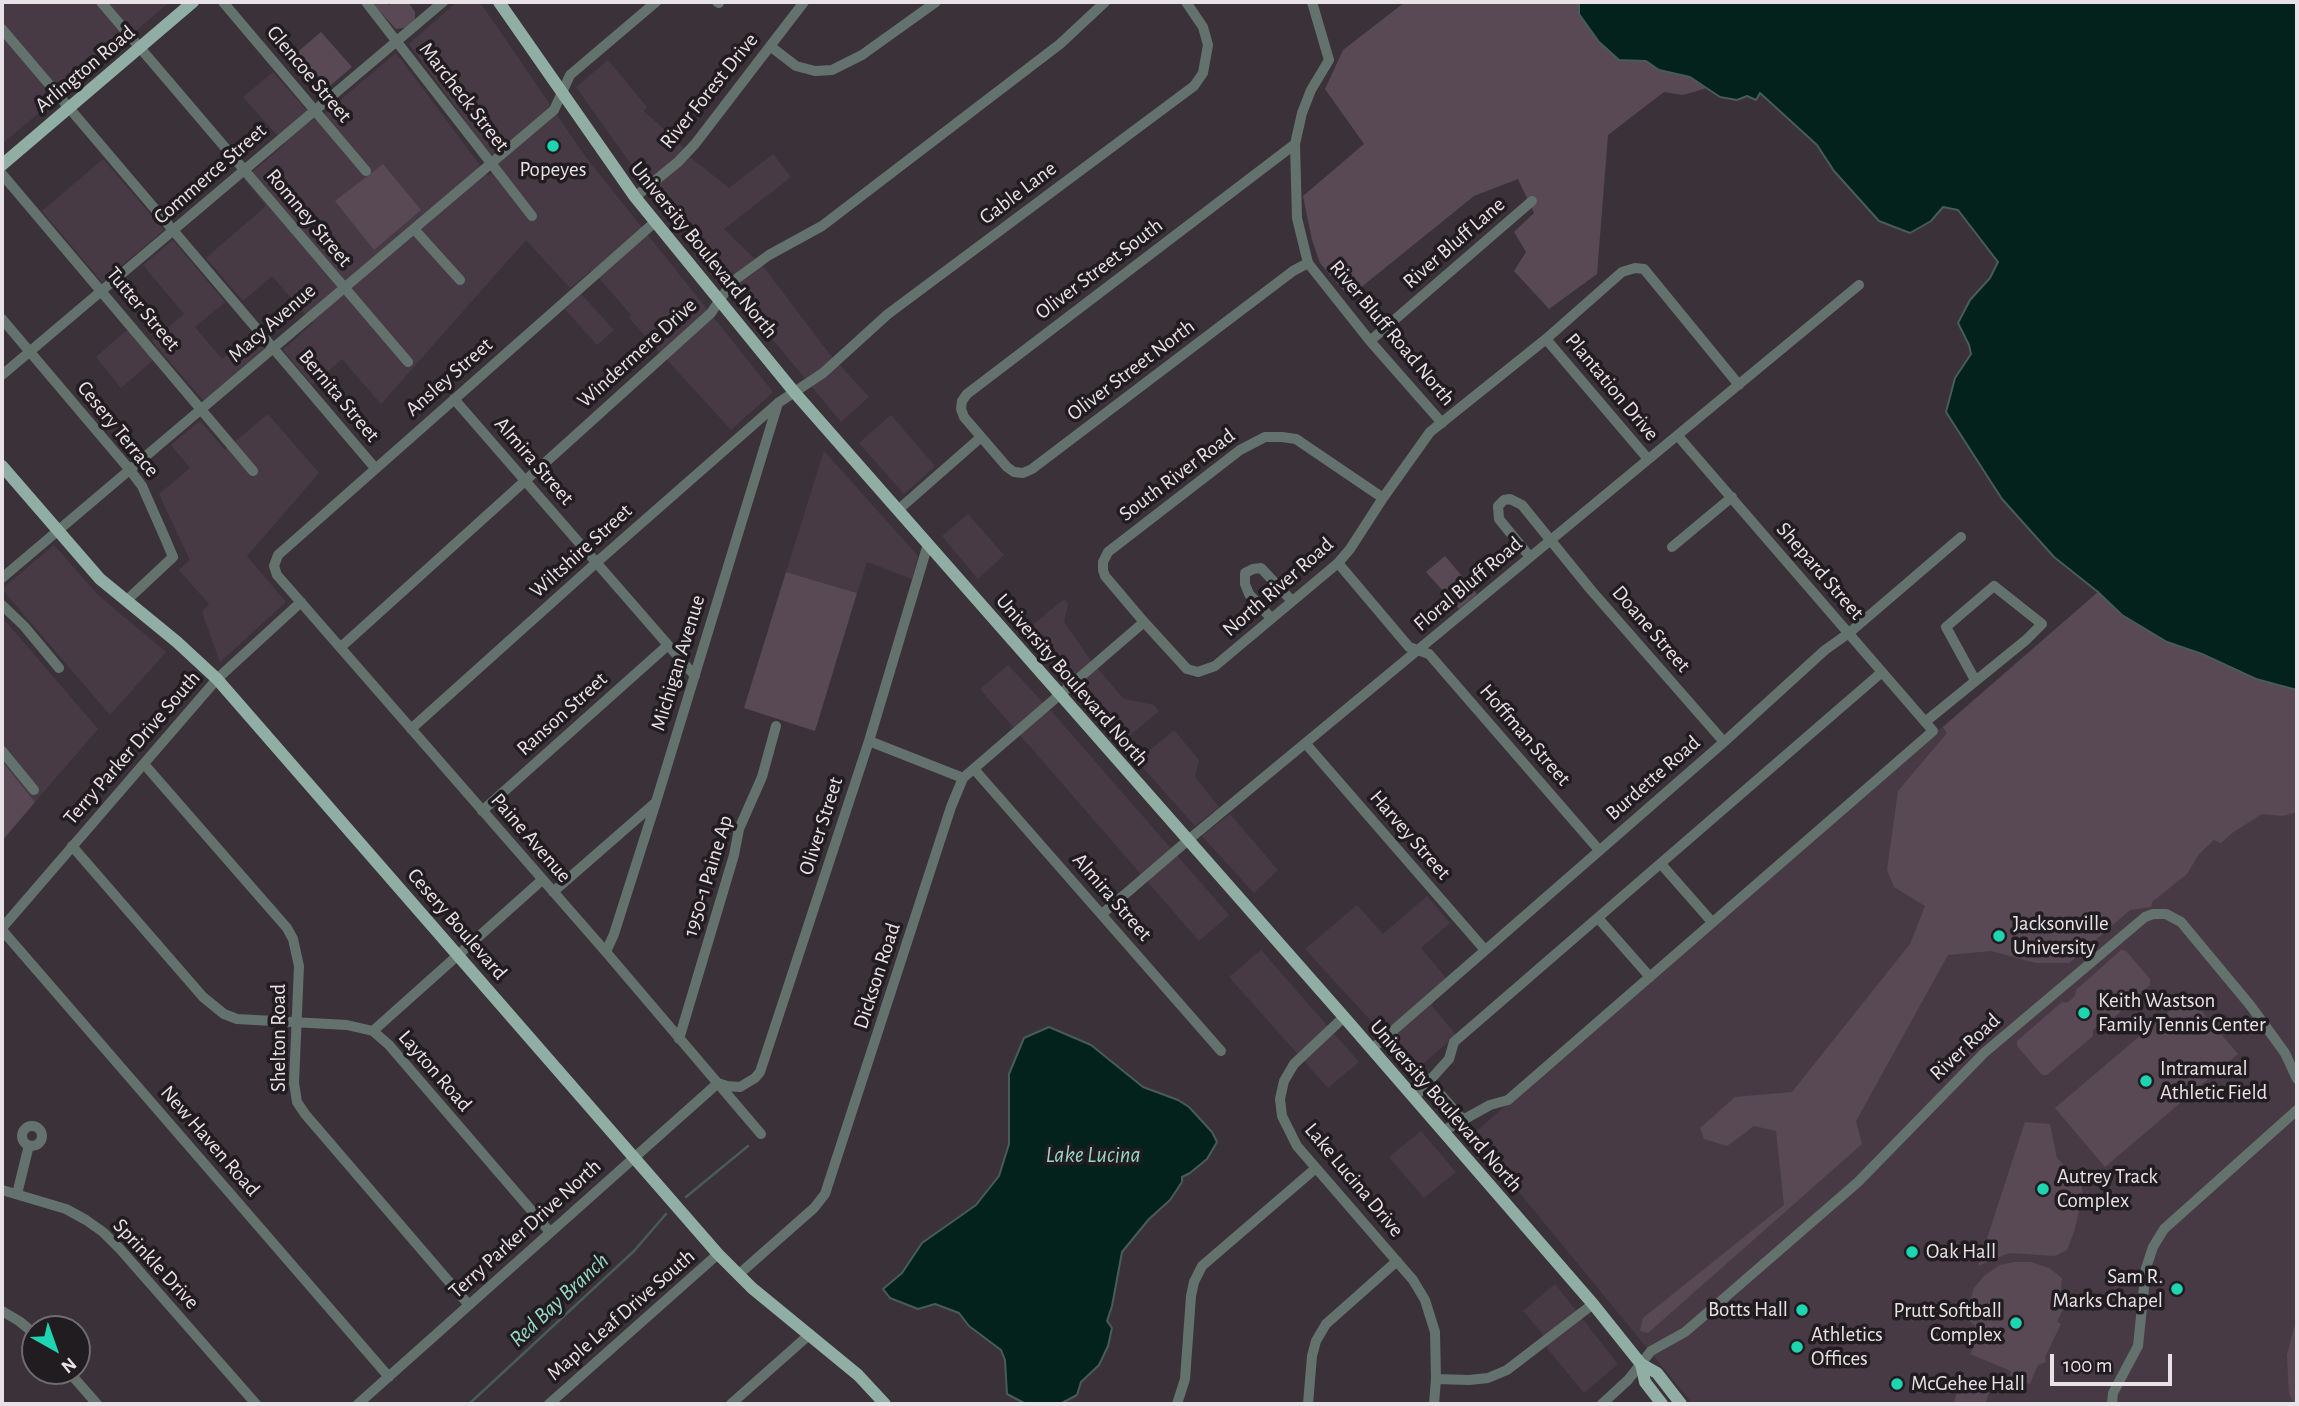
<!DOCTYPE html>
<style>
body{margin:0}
#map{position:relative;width:2299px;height:1406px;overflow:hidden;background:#3b3239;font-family:"Alegreya Sans",sans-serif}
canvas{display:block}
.frame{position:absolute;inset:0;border:4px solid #e8e2e7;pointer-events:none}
.north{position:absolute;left:21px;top:1315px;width:70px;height:70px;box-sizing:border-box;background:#201c1f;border:2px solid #706b6f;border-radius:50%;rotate:140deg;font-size:19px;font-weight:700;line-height:28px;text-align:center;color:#e8e2e7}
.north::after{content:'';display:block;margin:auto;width:24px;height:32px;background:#1ed5b1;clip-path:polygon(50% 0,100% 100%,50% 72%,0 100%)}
.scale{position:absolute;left:2050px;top:1354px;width:122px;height:32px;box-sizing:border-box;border:4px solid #e8e2e7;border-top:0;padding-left:9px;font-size:21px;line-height:24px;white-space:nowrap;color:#e8e2e7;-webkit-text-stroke:5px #201c1f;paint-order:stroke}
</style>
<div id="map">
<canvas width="2299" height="1406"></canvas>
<div class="frame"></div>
<div class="north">N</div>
<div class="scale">100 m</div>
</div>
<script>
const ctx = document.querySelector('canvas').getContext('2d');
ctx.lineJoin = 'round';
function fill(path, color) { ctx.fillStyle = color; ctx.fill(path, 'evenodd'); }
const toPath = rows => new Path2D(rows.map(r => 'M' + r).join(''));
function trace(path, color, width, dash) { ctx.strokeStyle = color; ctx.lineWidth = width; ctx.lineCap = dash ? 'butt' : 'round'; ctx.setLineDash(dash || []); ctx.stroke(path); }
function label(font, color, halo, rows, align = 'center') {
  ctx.font = font + ' "Alegreya Sans",sans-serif'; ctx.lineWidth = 7; ctx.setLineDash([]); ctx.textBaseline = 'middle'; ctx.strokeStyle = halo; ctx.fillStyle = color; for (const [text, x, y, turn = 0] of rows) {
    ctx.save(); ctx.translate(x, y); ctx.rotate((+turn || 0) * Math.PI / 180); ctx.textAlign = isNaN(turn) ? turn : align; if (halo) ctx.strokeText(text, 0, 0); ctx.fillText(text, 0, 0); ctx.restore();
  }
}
const built = toPath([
 [2,2,170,2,2,144],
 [457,2,480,2,585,156,773,392,731,430,629,318,631,315,592,270,570,288,526,240,381,404,342,359,312,385,283,350,313,323,272,276,243,301,206,258,266,206,244,179,285,144,243,97,273,72,316,121,396,53,488,176,499,167,409,44],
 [608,60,647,107,644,111,682,146,690,157,729,188,773,154,791,177,724,229,766,270,828,352,869,397,841,422,653,195,576,87],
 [103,159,164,230,102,282,42,211],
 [173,240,225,302,195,327,222,359,253,334,266,350,204,401,152,341,184,314,143,265],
 [581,294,614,330,597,345,565,309],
 [127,330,153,360,121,388,96,357],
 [268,414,319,473,247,556,286,602,220,662,202,612,209,604,179,570,190,560,159,494,190,468,171,445,200,421,225,450],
 [891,415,935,466,904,494,859,443],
 [824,451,918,556,912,579,867,562,857,593,786,572],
 [968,514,1004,555,978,579,942,536],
 [54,545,98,595,166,652,110,715,2,589],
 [2098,592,2122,615,2167,642,2256,679,2297,690,2297,1404,1693,1404,1472,1135],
 [1064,599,1068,604,1064,622,1091,661,1124,699,1154,705,1159,711,1121,743,1024,632],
 [2,617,98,729,35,802,2,761],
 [1008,665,1052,712,1229,915,1199,941,980,689],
 [1174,730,1199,760,1195,777,1219,807,1195,826,1137,761],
 [1230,814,1278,870,1254,893,1202,836],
 [1427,896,1450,923,1421,948,1446,978,1432,1006,1456,1035,1416,1070,1305,949,1357,905,1383,934],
 [1261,950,1359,1062,1328,1088,1229,977],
 [1421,1131,1456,1172,1424,1198,1389,1157],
 [1555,1284,1618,1364,1584,1393,1547,1348,1542,1333,1523,1311]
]);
const green = toPath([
 [371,2,387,2,389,5,394,2,408,2,415,12,415,19,405,28,396,29],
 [1405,2,1579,2,1579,15,1599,42,1619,60,1646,61,1659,70,1690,77,1707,88,1683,95,1664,92,1608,135,1597,274,1549,309,1514,271,1526,252,1514,232,1534,213,1518,179,1474,196,1349,297,1320,263,1312,240,1303,196,1364,144,1325,89,1343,50],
 [321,32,352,67,318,96,287,61],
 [383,164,421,210,374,250,335,201],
 [1445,556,1477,594,1459,609,1426,572],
 [786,572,857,593,815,731,744,708],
 [2098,592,2122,615,2167,642,2202,654,2256,679,2297,690,2297,812,2283,816,2262,814,2232,833,2221,843,2214,840,2199,854,2187,874,2152,902,2151,907,2130,910,2069,963,2036,963,1991,951,1948,955,1856,1121,1862,1144,1648,1333,1640,1331,1643,1318,1784,1205,1776,1131,1754,1126,1727,1146,1704,1139,1700,1128,1735,1097,1792,1092,1910,944,1925,906,1894,887,1887,870,1898,791,1947,733,1943,727],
 [2,761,35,802,2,841],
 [2121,950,2126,951,2150,979,2150,985,2107,1024,2100,1024,2093,1030,2093,1036,2047,1075,2042,1075,2017,1046,2017,1041,2062,1002,2067,1003,2075,996,2076,990],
 [2188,995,2238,1054,2105,1167,2055,1108],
 [2025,1122,2050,1124,2057,1158,2081,1183,2083,1195,2074,1232,2067,1250,2055,1256,2009,1253,1978,1266],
 [2014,1262,2031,1262,2049,1268,2062,1278,2060,1302,2065,1304,2057,1322,2061,1324,2045,1357,2046,1362,2038,1365,2030,1384,2017,1381,2017,1378,2010,1375,2011,1371,1970,1354,1980,1331,1965,1316,1974,1288,1984,1276,2000,1265],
 [2297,1316,2297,1404,2294,1404,2289,1393,2287,1355],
 [1962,1380,1990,1390,1985,1404,1953,1404]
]);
const water = toPath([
 [1579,2,2297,2,2297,690,2256,679,2202,654,2167,642,2122,615,2098,592,2054,557,2002,499,1946,412,1955,378,1971,354,1969,345,1958,323,1970,300,1990,278,1998,262,1958,210,1943,207,1931,221,1910,233,1879,221,1834,171,1817,145,1760,93,1756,100,1747,96,1737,100,1720,97,1690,77,1659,70,1646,61,1619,60,1599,42,1579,14,1579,2],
 [1049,1027,1091,1045,1143,1087,1178,1100,1189,1107,1212,1132,1217,1142,1207,1159,1190,1173,1182,1177,1182,1182,1170,1200,1149,1219,1122,1252,1112,1306,1107,1321,1112,1328,1108,1346,1099,1365,1081,1382,1077,1395,1062,1403,1026,1404,1007,1394,1005,1360,1001,1350,969,1326,959,1313,935,1304,918,1309,890,1298,883,1289,902,1273,922,1243,976,1205,999,1176,1009,1144,1009,1074,1024,1038,1049,1027]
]);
const stream = toPath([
 [686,1197,748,1146],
 [469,1404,634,1251,666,1214]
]);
const minor = toPath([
 [101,2,408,362],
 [223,2,366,171],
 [366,2,532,216],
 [717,2,719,3],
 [1312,2,1329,60,1311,90,1302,113,1295,144,1297,218,1308,263,1370,341,1442,423],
 [2,29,375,468],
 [770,46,796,66,815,71,832,70,862,55,936,2],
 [1295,144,967,394,962,401,961,409,964,417,1007,467,1014,472,1023,473,1032,469,1293,271,1308,263],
 [2,174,253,471],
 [635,197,678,162,695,144,804,2],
 [655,222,278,555,274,566,277,575,606,952,761,1134],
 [414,229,460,280],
 [2,319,130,470,142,486,165,538,173,557,126,601],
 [1546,339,1648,459],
 [1370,341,1532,201],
 [2,375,443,2],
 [454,399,695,676],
 [1383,498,1296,439,1282,437,1265,437,1240,450,1108,552,1103,562,1103,570,1105,576,1144,622,1187,669,1198,672,1215,666,1338,563,1350,549,1383,498,1430,432,1546,339,1622,272,1635,268,1644,269,1739,385],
 [898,510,980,438],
 [1672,547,1732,497],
 [1530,557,1499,519,1498,506,1504,500,1510,499,1522,505,1591,590,1724,742],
 [1338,563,1409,647,1429,654,1599,850],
 [2,578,554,110,570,75,656,2],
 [2,605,24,626,59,668],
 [1271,618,1249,594,1245,584,1245,573,1253,569,1261,568,1292,601],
 [341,647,711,313,732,282,769,255,822,226,1060,44,1105,2],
 [1925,722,2026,640,2042,624,1994,586,1946,627,1975,680],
 [411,729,597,562,777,404],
 [869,741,963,778],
 [1306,744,1485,950],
 [2,751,34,790],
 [144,764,287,928,293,939,299,966,294,1083,297,1102,305,1114,469,1305],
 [974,769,1221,1051],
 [482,811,668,645],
 [72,846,203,997,224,1014,237,1019,347,1025,373,1031,389,1045,550,1232],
 [1661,864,1712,922],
 [553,892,655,803],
 [1102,914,1187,841,1859,285],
 [1598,918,1650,977],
 [2,928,217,679,301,602],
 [2,930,389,1377],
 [606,952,614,934,656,802,778,403,823,373,888,314,1194,86,1203,73,1208,45,1203,27,1186,2],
 [1344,1017,1294,1064,1284,1081,1280,1099,1282,1116,1297,1146,1413,1280,1425,1300,1435,1332,1436,1379,1434,1404],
 [373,1031,542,880],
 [679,1039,734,855,739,829,762,777,776,726],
 [1372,1049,1724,742,1825,650,1849,633,1961,537],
 [1429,1081,1463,1120],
 [1414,1098,1449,1059,1454,1042,1882,672],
 '22 1136a10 10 0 1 1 20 0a10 10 0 1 1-20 0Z',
 [1443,1131,1490,1105,1508,1100,1933,731,1678,436],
 [2,1190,66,1209,86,1220,103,1232,120,1249,256,1404],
 [17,1194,29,1145],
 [738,1275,814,1208,825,1194,951,807,963,778,1144,622],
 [2,1311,19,1321,35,1334],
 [68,1371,97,1404],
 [1436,1379,1469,1380,1488,1378,1507,1370,1593,1304],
 [358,1404,718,1083,727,1086,740,1087,755,1078,760,1072,869,741,928,544],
 [549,1404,718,1254],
 [731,1404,810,1334],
 [1177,1404,1185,1379,1191,1296,1194,1282,1202,1266,1316,1168],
 [1308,1404,1312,1356,1316,1341,1326,1324,1397,1261],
 [1602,1404,1628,1380,1651,1351,1685,1332,1699,1320,1858,1182,1984,1053,2145,917,2153,914,2166,914,2181,922,2250,1005,2285,1053,2297,1079],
 [2112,1404,2113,1393,2138,1346,2146,1268,2153,1247,2164,1229,2297,1110]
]);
const major = toPath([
 [499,2,635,197,795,393,1344,1017,1593,1304,1641,1364,1657,1373,1681,1404],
 [2,165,193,2],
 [2,466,100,579,177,642,217,679,718,1254,752,1288,858,1375,885,1404],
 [1641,1364,1645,1382,1662,1404]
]);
const markers = [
 [553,146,7,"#1ed5b1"],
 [1999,936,7,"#1ed5b1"],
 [2084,1013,7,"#1ed5b1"],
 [2146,1081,7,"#1ed5b1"],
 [2043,1189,7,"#1ed5b1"],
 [1912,1252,7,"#1ed5b1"],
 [2177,1289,7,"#1ed5b1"],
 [1802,1310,7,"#1ed5b1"],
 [2016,1323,7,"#1ed5b1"],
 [1797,1347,7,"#1ed5b1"],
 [1897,1384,7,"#1ed5b1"]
];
const streetNames = [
 ["Arlington Road",85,69,-40],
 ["Glencoe Street",309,74,50],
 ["River Forest Drive",709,91,-51],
 ["Marcheck Street",464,97,52],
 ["Commerce Street",210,174,-41],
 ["Gable Lane",1018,193,-37],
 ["Romney Street",309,218,50],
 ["River Bluff Lane",1454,243,-41],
 ["University Boulevard North",704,250,51],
 ["Oliver Street South",1099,269,-37],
 ["Tutter Street",143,309,50],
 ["Macy Avenue",272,323,-41],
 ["River Bluff Road North",1392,333,50],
 ["Windermere Drive",637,353,-42],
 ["Oliver Street North",1131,370,-37],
 ["Ansley Street",449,377,-41],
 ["Plantation Drive",1612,387,50],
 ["Bernita Street",339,396,50],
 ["Cesery Terrace",118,429,51],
 ["Almira Street",534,461,49],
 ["South River Road",1177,475,-37],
 ["Wiltshire Street",581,551,-42],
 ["Shepard Street",1820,571,49],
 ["Floral Bluff Road",1468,584,-40],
 ["North River Road",1278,587,-41],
 ["Doane Street",1651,629,49],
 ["Michigan Avenue",678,663,-73],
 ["University Boulevard North",1072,680,49],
 ["Ranson Street",562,714,-42],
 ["Hoffman Street",1525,735,49],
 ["Terry Parker Drive South",132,748,-49],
 ["Burdette Road",1653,778,-41],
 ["Oliver Street",821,826,-72],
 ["Harvey Street",1410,835,49],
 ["Paine Avenue",531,838,49],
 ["1950-1 Paine Ap",708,876,-73],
 ["Almira Street",1112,897,49],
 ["Cesery Boulevard",457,924,49],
 ["Dickson Road",877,976,-72],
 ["Shelton Road",279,1038,-90],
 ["River Road",1965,1047,-43],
 ["Layton Road",435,1071,49],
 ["University Boulevard North",1446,1106,49],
 ["New Haven Road",210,1141,49],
 ["Lake Lucina Drive",1354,1180,50],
 ["Terry Parker Drive North",525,1229,-42],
 ["Sprinkle Drive",156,1264,47],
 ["Maple Leaf Drive South",621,1315,-41]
];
const poiNames = [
 ["Popeyes",553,170,"center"],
 ["Jacksonville",2013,924],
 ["University",2013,948],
 ["Keith Wastson",2098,1001],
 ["Family Tennis Center",2098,1025],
 ["Intramural",2160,1069],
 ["Athletic Field",2160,1093],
 ["Autrey Track",2057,1177],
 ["Complex",2057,1201],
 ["Oak Hall",1926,1252],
 ["Sam R.",2163,1277,"right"],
 ["Marks Chapel",2163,1301,"right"],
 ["Botts Hall",1788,1310,"right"],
 ["Prutt Softball",2002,1311,"right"],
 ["Complex",2002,1335,"right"],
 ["Athletics",1811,1335],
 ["Offices",1811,1359],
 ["McGehee Hall",1911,1384]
];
const waterNames = [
 ["Lake Lucina",1093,1155],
 ["Red Bay Branch",559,1300,-43]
];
fill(built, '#483a45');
fill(green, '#594955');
fill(water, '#02221b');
trace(water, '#475c58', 2);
trace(stream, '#475c58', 2.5);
trace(minor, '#64726e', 10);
trace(major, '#91aea5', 12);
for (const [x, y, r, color] of markers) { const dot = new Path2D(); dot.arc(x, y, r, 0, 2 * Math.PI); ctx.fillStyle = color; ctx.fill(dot); trace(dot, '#201c1f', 2.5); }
label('21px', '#e8e2e7', '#201c1f', streetNames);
label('21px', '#e8e2e7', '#201c1f', poiNames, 'left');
label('italic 23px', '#97d8c5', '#201c1f', waterNames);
</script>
